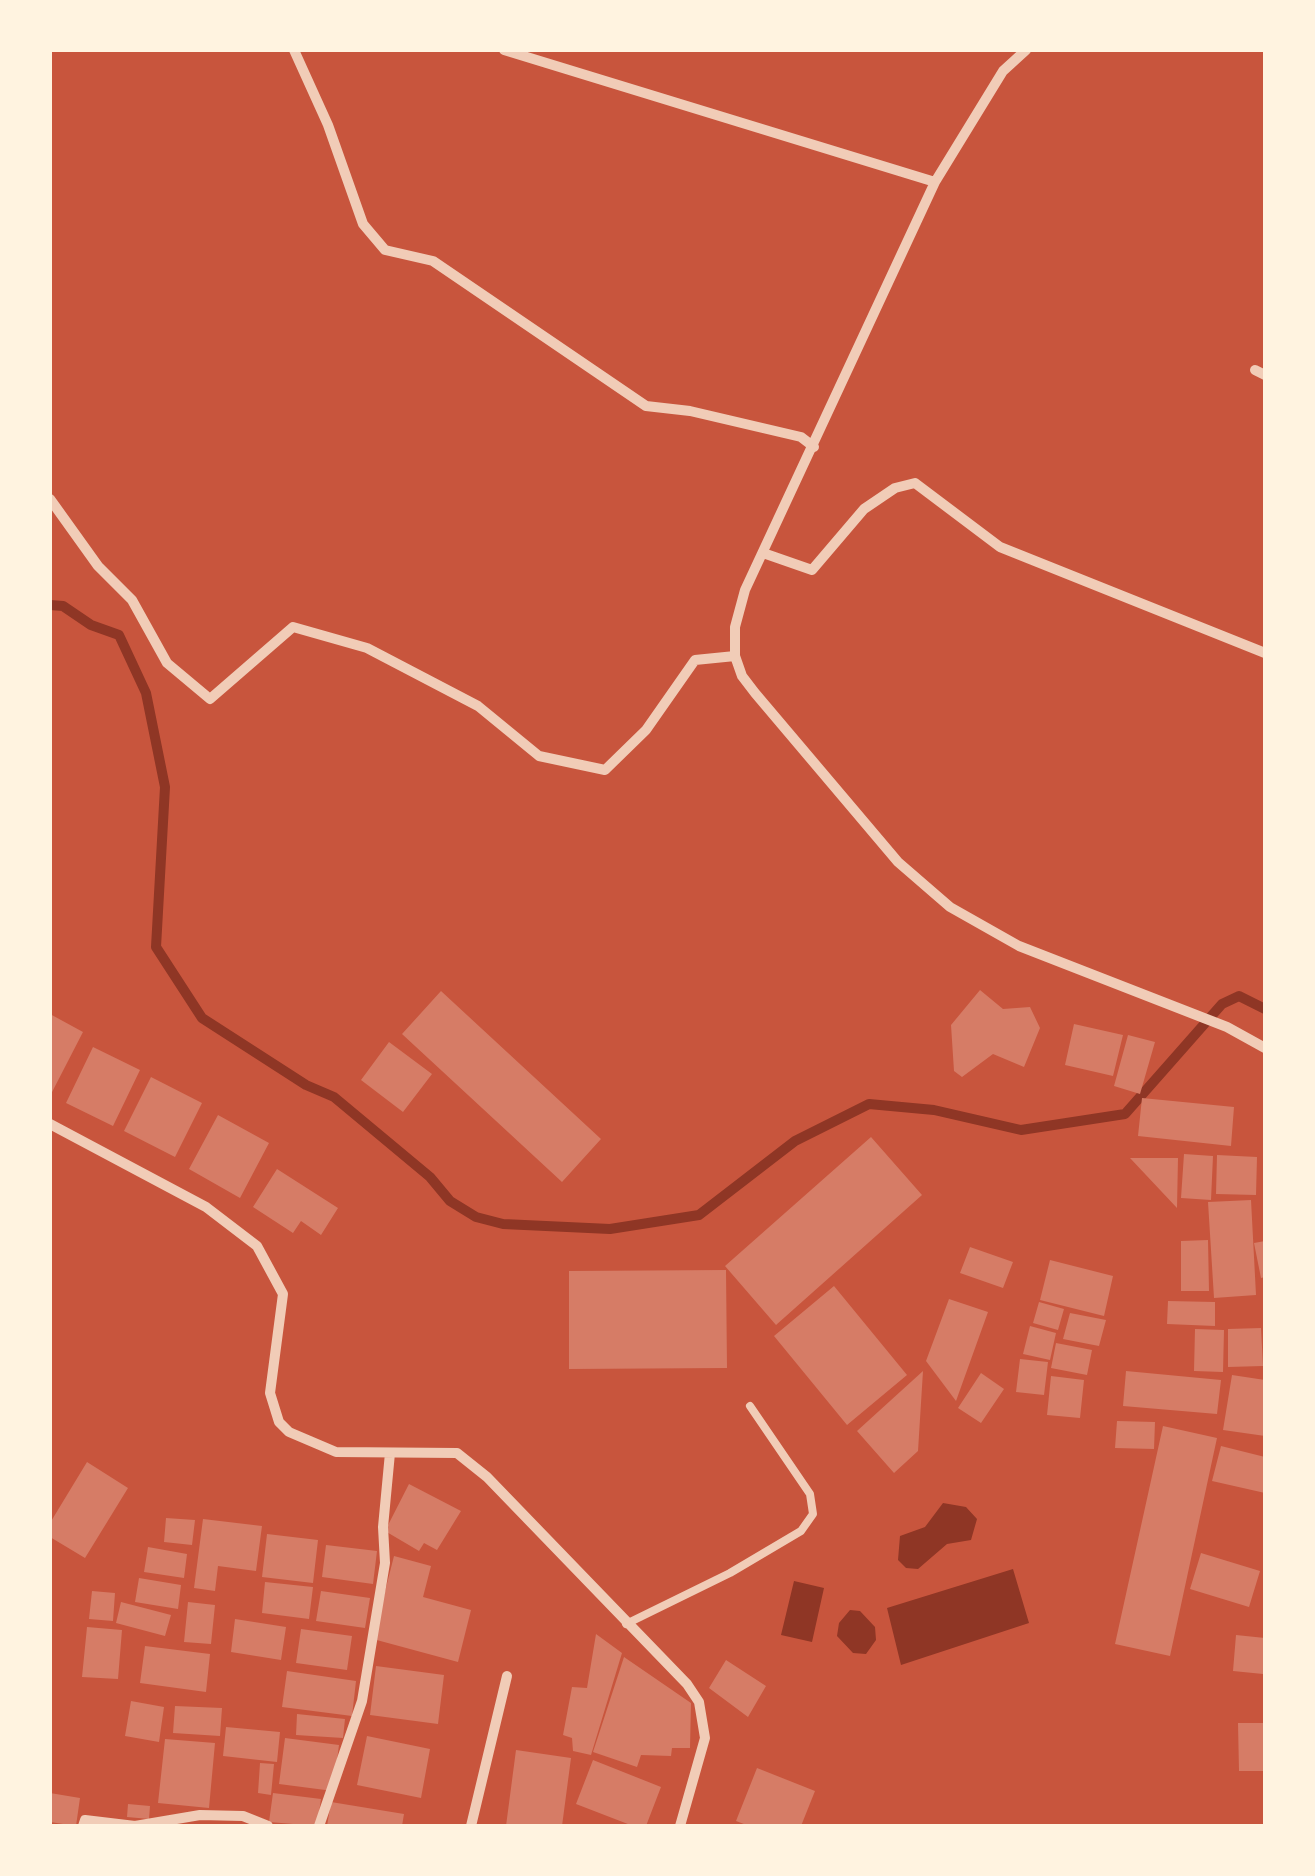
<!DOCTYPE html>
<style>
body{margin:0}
#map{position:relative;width:1315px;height:1876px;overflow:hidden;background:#c8553d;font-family:Lora,serif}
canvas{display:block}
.frame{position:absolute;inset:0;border:52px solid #fff3e0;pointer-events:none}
</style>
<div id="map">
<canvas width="1315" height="1876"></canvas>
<div class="frame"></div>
</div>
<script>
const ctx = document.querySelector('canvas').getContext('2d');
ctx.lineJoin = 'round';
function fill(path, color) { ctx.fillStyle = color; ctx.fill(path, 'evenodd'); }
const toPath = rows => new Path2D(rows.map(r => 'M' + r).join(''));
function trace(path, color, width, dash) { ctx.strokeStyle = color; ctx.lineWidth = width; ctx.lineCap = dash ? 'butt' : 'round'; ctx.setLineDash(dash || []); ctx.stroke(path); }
const water = toPath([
 [943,1503,966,1507,977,1519,971,1540,947,1544,918,1569,906,1568,898,1560,900,1536,925,1527],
 [1013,1569,1029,1623,901,1665,887,1608],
 [794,1581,824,1588,812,1642,781,1635],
 [850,1610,860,1611,875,1627,876,1640,866,1654,853,1653,837,1636,839,1623]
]);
const stream = toPath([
 [50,605,63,606,91,625,119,635,146,693,165,787,156,947,202,1018,306,1085,334,1097,430,1177,450,1201,476,1217,503,1224,610,1229,699,1215,795,1141,869,1104,934,1110,1021,1130,1125,1114,1222,1004,1239,996,1265,1009]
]);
const building = toPath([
 [980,990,1003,1009,1030,1007,1040,1028,1024,1067,993,1054,962,1077,954,1071,951,1025],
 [441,991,601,1139,562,1182,402,1034],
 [50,1014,83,1032,50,1096],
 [1074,1024,1123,1035,1113,1076,1065,1065],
 [1128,1035,1155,1042,1140,1094,1114,1086],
 [389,1042,432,1074,403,1112,361,1080],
 [93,1047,140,1070,113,1126,66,1103],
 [151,1077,202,1103,175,1157,124,1131],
 [1142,1098,1234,1107,1231,1146,1138,1136],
 [218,1115,269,1143,240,1198,189,1169],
 [871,1137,922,1195,776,1325,725,1266],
 [1184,1154,1213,1156,1211,1200,1181,1198],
 [1217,1155,1257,1157,1256,1195,1216,1194],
 [1130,1158,1178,1158,1177,1208],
 [277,1169,338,1208,321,1235,301,1221,293,1233,253,1207],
 [1251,1200,1256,1295,1214,1298,1208,1202],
 [1208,1240,1209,1291,1181,1291,1181,1241],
 [1265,1241,1265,1277,1261,1278,1254,1243],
 [970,1247,1013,1262,1003,1288,960,1273],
 [1050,1260,1113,1276,1104,1316,1040,1300],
 [726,1270,727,1368,569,1369,569,1271],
 [834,1286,907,1375,847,1425,774,1336],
 [949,1299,988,1312,956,1401,926,1361],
 [1168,1301,1215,1302,1215,1326,1167,1324],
 [1039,1302,1064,1309,1058,1330,1033,1323],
 [1070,1313,1106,1320,1099,1346,1063,1339],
 [1030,1326,1056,1333,1050,1360,1023,1354],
 [1261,1328,1263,1366,1228,1367,1228,1329],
 [1195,1329,1224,1330,1223,1372,1194,1371],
 [1056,1343,1092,1350,1087,1375,1051,1368],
 [1020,1359,1048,1362,1044,1395,1016,1392],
 [923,1371,918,1451,894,1473,857,1431],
 [1126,1371,1221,1380,1217,1414,1123,1406],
 [981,1373,1004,1389,981,1423,958,1408],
 [1232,1375,1265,1380,1265,1436,1223,1430],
 [1051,1376,1084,1380,1080,1418,1047,1415],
 [1117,1421,1155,1422,1154,1449,1115,1448],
 [1163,1426,1217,1438,1170,1656,1115,1644],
 [1221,1446,1265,1457,1265,1493,1212,1481],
 [87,1462,128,1488,85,1558,50,1537,50,1523],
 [409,1484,461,1511,437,1550,424,1543,419,1551,385,1531],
 [166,1518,195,1520,192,1545,164,1542],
 [203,1519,262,1526,256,1571,218,1566,215,1591,194,1588],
 [267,1534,318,1540,313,1583,262,1577],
 [326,1545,377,1551,373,1584,322,1577],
 [148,1547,187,1554,184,1578,144,1572],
 [1201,1553,1260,1571,1249,1607,1190,1589],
 [394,1556,431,1566,423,1597,471,1610,458,1662,373,1639],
 [139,1578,181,1585,178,1609,135,1602],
 [265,1582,313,1587,309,1619,262,1613],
 [92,1591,115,1593,113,1621,89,1619],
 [321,1591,370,1598,365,1628,316,1621],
 [121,1602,171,1615,165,1636,116,1623],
 [188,1602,215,1605,211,1644,184,1642],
 [235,1619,286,1627,281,1660,231,1652],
 [87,1627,122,1630,118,1679,82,1677],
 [301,1629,352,1636,347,1670,296,1663],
 [596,1634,622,1653,591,1755,573,1751,572,1738,563,1735,572,1687,587,1688],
 [1236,1635,1265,1638,1263,1674,1233,1671],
 [145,1646,210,1654,206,1692,140,1683],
 [624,1657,691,1703,690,1748,672,1748,671,1756,641,1755,637,1767,593,1752],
 [726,1660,766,1686,748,1717,709,1688],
 [376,1666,444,1675,438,1724,370,1715],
 [287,1671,356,1681,352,1716,282,1707],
 [131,1701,164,1707,159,1742,125,1736],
 [175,1706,222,1708,220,1736,173,1733],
 [297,1714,345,1719,343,1738,296,1735],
 [1238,1723,1265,1723,1265,1771,1239,1771],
 [226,1727,280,1732,277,1762,223,1756],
 [367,1736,430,1749,421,1798,357,1785],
 [285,1738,339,1745,333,1791,279,1784],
 [165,1739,215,1743,209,1808,158,1803],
 [516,1750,571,1758,562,1826,506,1826],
 [593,1760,661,1787,646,1826,633,1826,576,1804],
 [260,1763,274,1764,271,1795,258,1793],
 [757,1768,815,1791,801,1826,749,1826,736,1821],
 [50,1793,80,1798,76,1826,50,1822],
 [273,1793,321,1799,317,1826,269,1822],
 [331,1802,404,1814,402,1826,327,1826],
 [128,1804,150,1806,149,1819,127,1817]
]);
const service = toPath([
 [626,1624,730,1573,801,1531,813,1514,810,1494,750,1406]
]);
const minor = toPath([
 [294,50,328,125,363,224,385,250,433,261,646,406,690,411,801,437,814,447],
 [504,50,935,182],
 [1026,50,1003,71,935,182,745,590,735,627,735,656,742,676,755,693,898,862,950,907,1019,946,1227,1027,1265,1048],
 [1255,370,1265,375],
 [50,499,98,566,132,600,167,663,210,699,293,627,367,648,478,706,539,756,605,770,646,730,695,660,735,656],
 [766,554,812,570,864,509,895,488,915,483,1000,547,1265,653],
 [50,1124,206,1207,257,1246,283,1294,270,1393,279,1422,289,1432,336,1452,457,1453,487,1477,687,1684,699,1702,705,1738,680,1826],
 [83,1826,85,1820,135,1826,200,1815,243,1816,268,1826],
 [319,1826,362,1701,385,1563,383,1527,390,1453],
 [471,1826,507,1676]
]);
fill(water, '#8f3625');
trace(stream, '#8f3625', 10);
fill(building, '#d67c66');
trace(service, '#f1ccb7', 8);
trace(minor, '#f1ccb7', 10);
</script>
